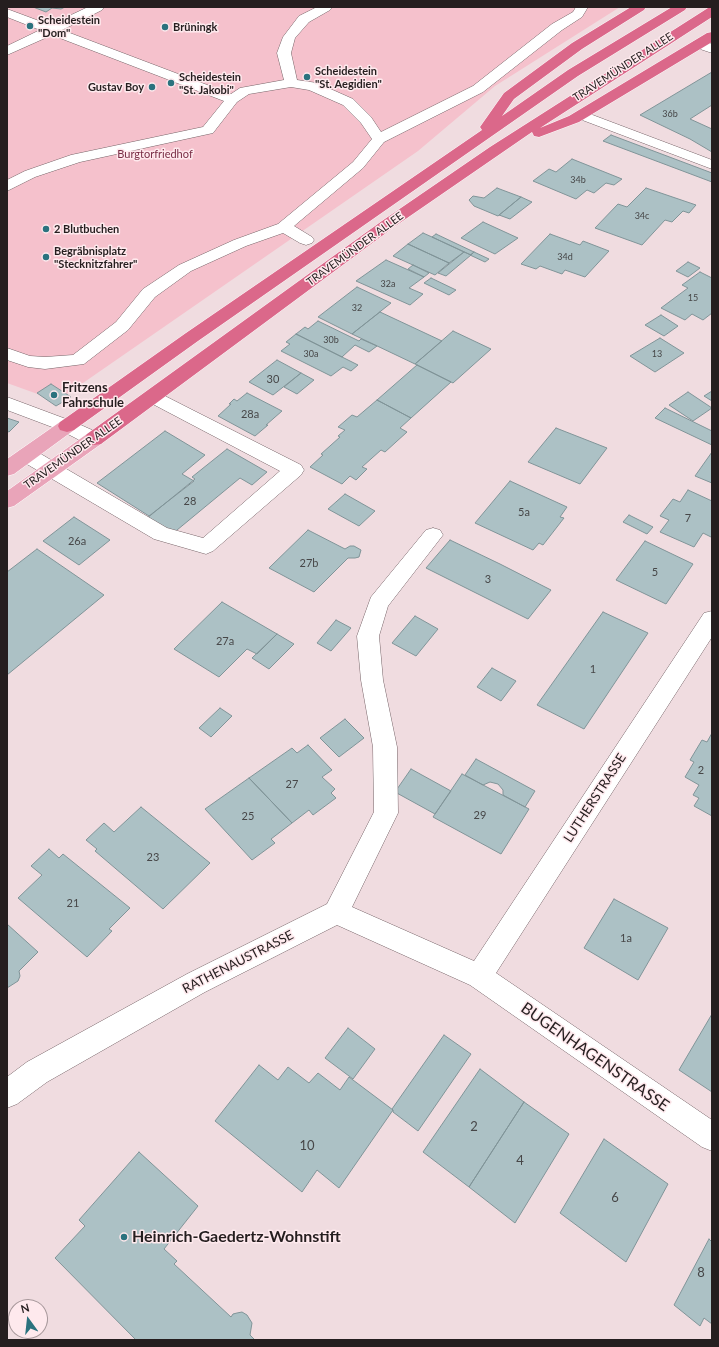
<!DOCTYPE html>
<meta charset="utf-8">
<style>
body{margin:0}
#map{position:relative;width:719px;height:1347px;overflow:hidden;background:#f0dce0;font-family:Lato,sans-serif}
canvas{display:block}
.frame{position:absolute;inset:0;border:8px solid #251e1f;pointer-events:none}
.north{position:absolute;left:8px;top:1299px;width:40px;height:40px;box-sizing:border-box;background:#fee9ed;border:1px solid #a7989b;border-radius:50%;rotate:345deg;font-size:11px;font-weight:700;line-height:16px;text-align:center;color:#251e1f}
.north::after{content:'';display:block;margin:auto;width:14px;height:18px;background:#2b727e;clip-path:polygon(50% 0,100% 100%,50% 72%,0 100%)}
</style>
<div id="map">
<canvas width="719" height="1347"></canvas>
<div class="frame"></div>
<div class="north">N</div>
</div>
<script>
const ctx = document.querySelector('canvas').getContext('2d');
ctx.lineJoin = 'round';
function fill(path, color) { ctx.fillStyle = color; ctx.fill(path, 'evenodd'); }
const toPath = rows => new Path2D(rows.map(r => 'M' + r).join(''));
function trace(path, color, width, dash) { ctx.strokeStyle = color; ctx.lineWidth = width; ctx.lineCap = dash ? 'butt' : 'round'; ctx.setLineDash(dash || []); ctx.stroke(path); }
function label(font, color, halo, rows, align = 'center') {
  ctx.font = font + ' Lato,sans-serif'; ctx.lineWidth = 3; ctx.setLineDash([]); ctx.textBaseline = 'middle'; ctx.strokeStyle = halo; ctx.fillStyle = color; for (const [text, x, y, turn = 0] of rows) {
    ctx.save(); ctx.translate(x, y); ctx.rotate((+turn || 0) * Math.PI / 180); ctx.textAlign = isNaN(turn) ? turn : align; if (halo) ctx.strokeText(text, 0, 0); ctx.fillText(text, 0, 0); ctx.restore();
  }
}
const green = toPath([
 [7,7,620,7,495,86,418,151,57,401,7,383]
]);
const building = toPath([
 [33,7,65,7,61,9,52,8,46,12,33,7],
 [712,72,712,105,690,119,712,129,712,152,690,139,640,115,712,72],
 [611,135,712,173,712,182,603,141,611,135],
 [572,159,622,179,614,185,606,183,594,193,587,190,576,199,533,181,549,169,556,172,572,159],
 [497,188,521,197,498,216,474,206,469,200,473,196,484,198,497,188],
 [646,188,696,205,689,213,683,211,672,222,665,220,642,245,595,228,618,204,627,207,646,188],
 [521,197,532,202,510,219,499,215,521,197],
 [483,222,518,238,495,254,461,238,483,222],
 [423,233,432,237,464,252,449,263,408,244,423,233],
 [436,234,474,252,471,255,432,237,436,234],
 [550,234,580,245,583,241,609,251,585,277,565,270,562,274,540,266,536,269,521,264,550,234],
 [408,244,449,263,435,275,393,256,408,244],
 [464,252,471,255,446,276,438,273,464,252],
 [474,252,489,259,485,262,470,255,474,252],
 [386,260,424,277,409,288,423,294,410,305,356,281,386,260],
 [688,262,700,268,688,277,676,271,688,262],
 [413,265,429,273,424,277,408,269,413,265],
 [700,272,712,278,712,313,703,320,692,314,685,320,661,308,688,288,682,285,700,272],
 [431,278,456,290,449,295,424,283,431,278],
 [357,287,391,303,352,334,318,317,357,287],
 [380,312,442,341,415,364,352,334,380,312],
 [661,315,678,326,664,336,645,325,661,315],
 [318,321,359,341,361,339,377,346,369,352,355,345,342,357,296,334,305,327,308,329,318,321],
 [453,331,491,349,453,383,415,364,453,331],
 [296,334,358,365,351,371,343,367,331,376,281,351,290,344,286,342,296,334],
 [660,338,684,353,655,372,630,356,660,338],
 [277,360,301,373,273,395,249,382,277,360],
 [417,365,451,382,411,418,377,400,417,365],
 [301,373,314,380,297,394,284,387,301,373],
 [51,384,71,397,56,406,37,393,51,384],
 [712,391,712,401,704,396,712,391],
 [688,392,712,408,693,421,669,405,688,392],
 [247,393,282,411,266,425,268,425,255,436,218,416,231,404,229,404,234,399,237,401,247,393],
 [377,400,411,418,400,428,407,432,385,452,381,450,362,467,367,469,356,480,350,476,342,484,310,467,323,455,321,454,340,437,338,436,345,430,338,427,352,415,357,417,377,400],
 [665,408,712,431,712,445,655,418,665,408],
 [7,418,19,422,9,432,7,431,7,418],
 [556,428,607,448,580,484,528,462,556,428],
 [165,431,205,455,182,474,194,481,149,516,97,483,165,431],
 [227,449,267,472,252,485,240,478,171,535,146,519,195,479,192,477,227,449],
 [712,452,712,483,695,476,712,452],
 [510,481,567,507,560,517,564,518,543,545,539,543,533,550,475,523,510,481],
 [688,490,712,501,712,535,711,537,703,533,694,547,660,532,669,520,660,516,673,499,680,502,688,490],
 [345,494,375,511,359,526,328,509,345,494],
 [629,515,653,527,647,534,623,522,629,515],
 [74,517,110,540,79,565,43,541,74,517],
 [308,530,345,549,350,546,354,546,361,550,359,557,355,558,348,558,314,592,269,568,308,530],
 [450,540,500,564,551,590,528,619,426,568,450,540],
 [645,541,693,564,666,604,616,580,645,541],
 [37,549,104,595,7,675,7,572,37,549],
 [222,602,277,634,257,654,247,649,219,677,174,649,222,602],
 [603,612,648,633,584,729,537,705,603,612],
 [415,616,438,629,416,656,392,643,415,616],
 [336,620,351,628,331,651,317,643,336,620],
 [277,634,294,644,269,669,252,658,277,634],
 [492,668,516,681,501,701,477,687,492,668],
 [220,708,232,716,211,737,199,728,220,708],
 [345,719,364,738,339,757,320,738,345,719],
 [712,733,712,816,694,806,699,798,693,795,699,785,685,777,694,762,690,760,702,740,707,742,712,733],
 [308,745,332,770,322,777,335,789,331,793,336,798,313,815,309,810,292,823,249,778,292,748,297,753,308,745],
 [476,759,535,791,525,807,503,795,503,790,498,784,490,782,483,785,465,775,476,759],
 [411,769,451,791,435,814,395,792,411,769],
 [462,774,529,809,501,854,433,817,462,774],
 [249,778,292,823,271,839,275,843,252,860,205,809,249,778],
 [141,807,210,863,163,909,95,851,97,849,86,840,104,823,114,832,141,807],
 [49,849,59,858,63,854,130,908,109,929,112,931,87,957,18,898,42,875,31,866,49,849],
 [614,899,668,928,638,980,584,948,614,899],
 [7,924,38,952,19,971,20,976,18,981,7,988,7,924],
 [712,1014,712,1092,679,1070,712,1014],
 [348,1028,375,1049,353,1079,325,1058,348,1028],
 [444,1035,471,1054,418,1131,393,1112,393,1110,392,1109,444,1035],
 [259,1065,278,1080,288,1067,309,1083,318,1073,340,1090,349,1077,393,1110,339,1188,317,1170,302,1192,215,1121,259,1065],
 [480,1069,524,1102,469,1187,423,1152,480,1069],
 [524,1102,569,1134,515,1223,469,1187,524,1102],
 [604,1139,668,1184,626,1262,560,1213,604,1139],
 [139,1152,198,1206,164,1249,177,1261,174,1264,231,1317,233,1314,237,1313,242,1312,247,1315,252,1323,250,1335,255,1340,136,1340,55,1258,85,1226,79,1220,139,1152],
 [709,1239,712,1242,712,1324,704,1318,700,1326,674,1305,709,1239]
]);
const minor = toPath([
 [88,7,104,7,102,10,62,30,231,94,240,88,284,80,277,53,283,37,299,16,317,7,332,7,330,10,309,22,295,38,291,53,297,80,317,83,353,99,371,117,381,132,473,86,552,24,573,12,576,7,588,7,582,17,562,30,483,92,384,142,363,168,294,226,312,237,314,240,312,243,306,245,300,243,283,233,246,246,191,271,155,297,128,330,84,364,45,369,28,367,7,360,7,348,30,356,45,357,73,355,116,322,143,289,179,265,234,240,278,224,353,162,372,139,361,123,343,105,309,90,291,87,249,94,237,102,213,133,80,162,35,177,7,191,7,180,25,171,71,155,203,127,224,101,52,35,7,55,7,46,40,30,7,17,7,9,50,25,88,7],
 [699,40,712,44,712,53,694,47,692,44,694,41,699,40],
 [582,111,712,160,712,169,577,118,575,115,577,112,582,111],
 [153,391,159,393,301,465,304,470,301,475,213,551,206,554,154,539,20,460,18,455,20,450,27,448,34,450,167,528,203,538,280,471,147,401,144,397,147,393,153,391],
 [7,397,74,422,101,434,103,439,101,444,94,445,87,444,60,430,7,410,7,397],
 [433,528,440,530,443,535,388,606,379,636,383,680,397,747,398,813,352,907,474,961,704,613,712,611,712,637,496,973,712,1120,712,1151,702,1147,470,985,337,925,205,992,47,1082,17,1104,7,1108,7,1077,27,1062,187,974,327,904,374,812,373,747,361,680,357,636,371,597,426,530,433,528]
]);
const major = toPath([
 [67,420,74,422,76,426,74,430,14,474,7,476,7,459,60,422,67,420],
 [94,433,101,434,103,439,101,444,14,506,7,508,7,491,87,434,94,433]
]);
const highway = toPath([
 [631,7,646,7,644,10,582,49,514,99,502,116,568,70,672,7,687,7,685,10,578,76,198,341,74,430,67,432,60,430,58,426,60,422,186,333,482,130,480,127,504,93,572,43,631,7],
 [712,7,712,17,540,128,569,116,707,33,712,32,712,42,579,122,539,137,534,136,532,132,394,227,101,444,94,445,87,444,85,439,87,434,382,221,490,147,708,8,712,7]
]);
const markers = [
 [30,26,4,"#2b727e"],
 [165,27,4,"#2b727e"],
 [307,77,4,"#2b727e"],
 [171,83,4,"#2b727e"],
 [152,87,4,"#2b727e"],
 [46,229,4,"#2b727e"],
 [46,257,4,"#2b727e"],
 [54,395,4,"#2b727e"],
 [124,1237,4,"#2b727e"]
];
const farNumbernames = [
 ["36b",670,114],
 ["34b",578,180],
 ["34c",642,216],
 ["34d",565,257],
 ["32a",388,284],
 ["15",693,298],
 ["32",357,308],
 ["30b",331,340],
 ["30a",311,354],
 ["13",657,354]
];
const farPoinames = [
 ["Scheidestein",38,20],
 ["\"Dom\"",38,33],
 ["Brüningk",173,27],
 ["Scheidestein",315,71],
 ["\"St. Aegidien\"",315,84],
 ["Scheidestein",179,77],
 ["\"St. Jakobi\"",179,90],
 ["Gustav Boy",144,87,"right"],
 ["2 Blutbuchen",54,229],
 ["Begräbnisplatz",54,251],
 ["\"Stecknitzfahrer\"",54,264]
];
const farStreetnames = [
 ["TRAVEMÜNDER ALLEE",623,67,-33],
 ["TRAVEMÜNDER ALLEE",355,249,-36],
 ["TRAVEMÜNDER ALLEE",73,453,-35]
];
const farParknames = [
 ["Burgtorfriedhof",155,154]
];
const numberNames = [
 ["30",273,379],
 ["28a",250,414],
 ["28",190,501],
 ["5a",524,512],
 ["7",688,518],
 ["26a",77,541],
 ["27b",309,563],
 ["5",655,572],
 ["3",488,579],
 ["27a",225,641],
 ["1",593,669],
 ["2",701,770],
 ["27",292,784],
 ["29",480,815],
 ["25",248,816],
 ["23",153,857],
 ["21",73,903],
 ["1a",626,938]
];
const poiNames = [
 ["Fritzens",62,388],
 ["Fahrschule",62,403]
];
const streetNames = [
 ["LUTHERSTRASSE",595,798,-57],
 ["RATHENAUSTRASSE",238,962,-27]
];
const nearNumbernames = [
 ["2",474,1127],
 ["10",307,1146],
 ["4",520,1161],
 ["6",615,1198],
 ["8",701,1273]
];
const nearStreetnames = [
 ["BUGENHAGENSTRASSE",595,1057,35]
];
const nearPoinames = [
 ["Heinrich-Gaedertz-Wohnstift",132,1237]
];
fill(green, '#f5c1cc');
fill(building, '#acc1c5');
trace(building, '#809498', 1);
trace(minor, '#776569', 1);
trace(major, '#fff', 1);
trace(highway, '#fff', 1);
fill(minor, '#fff');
fill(major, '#e9a4b9');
fill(highway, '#db688a');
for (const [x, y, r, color] of markers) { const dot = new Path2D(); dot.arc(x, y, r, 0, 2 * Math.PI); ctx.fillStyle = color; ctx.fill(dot); trace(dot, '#fee9ed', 1.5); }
label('9px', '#474748', null, farNumbernames);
label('bold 11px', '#251e1f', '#fee9ed', farPoinames, 'left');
label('11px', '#251e1f', '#fee9ed', farStreetnames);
label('11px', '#792d45', '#fee9ed', farParknames);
label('11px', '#474748', null, numberNames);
label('bold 13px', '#251e1f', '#fee9ed', poiNames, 'left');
label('13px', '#251e1f', '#fee9ed', streetNames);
label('13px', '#474748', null, nearNumbernames);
label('16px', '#251e1f', '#fee9ed', nearStreetnames);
label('bold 16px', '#251e1f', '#fee9ed', nearPoinames, 'left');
</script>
